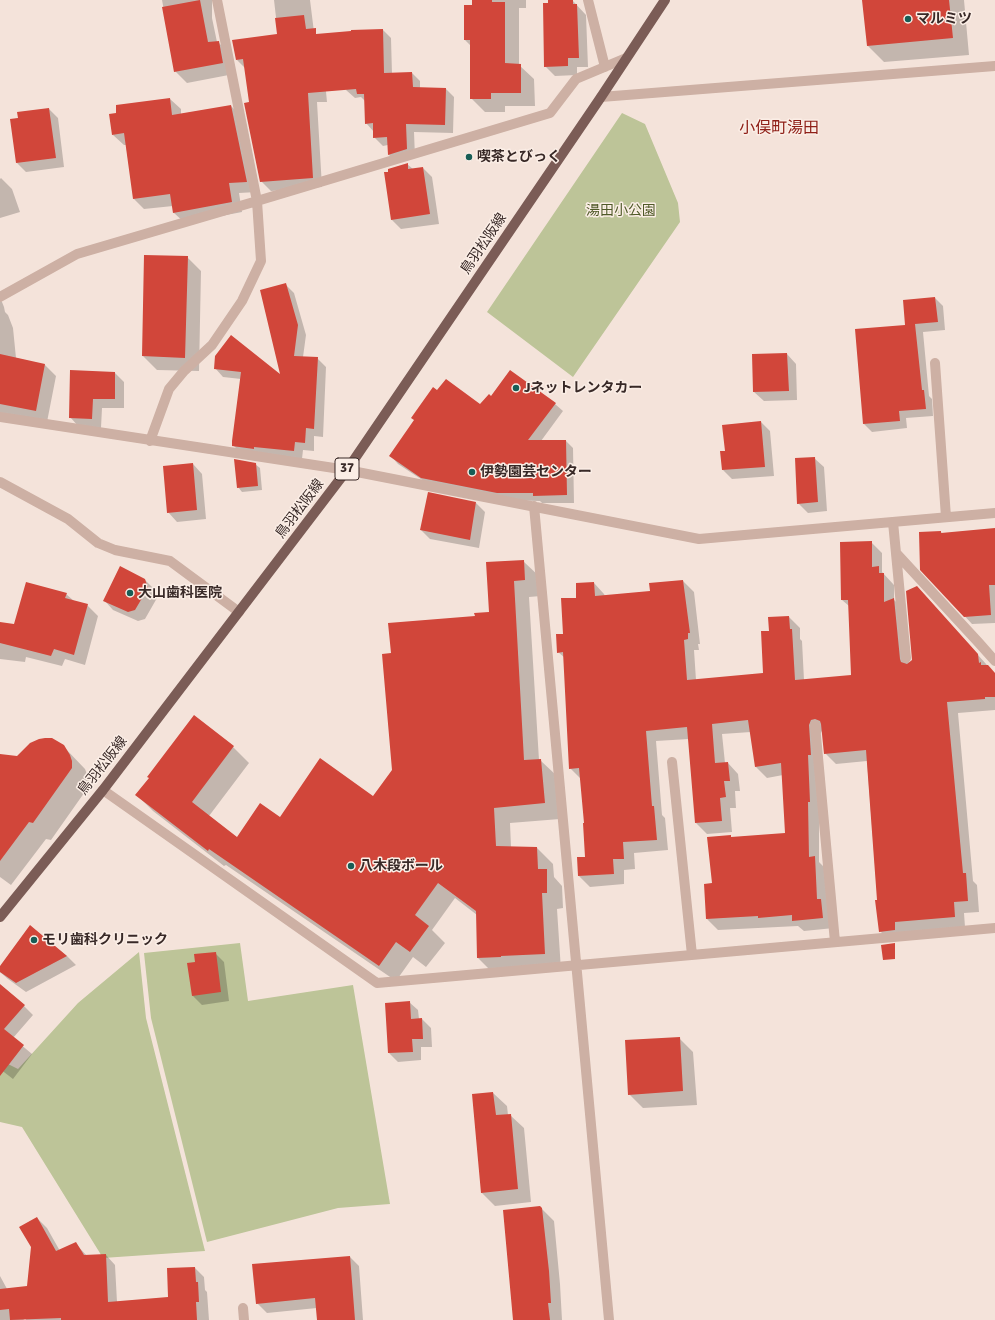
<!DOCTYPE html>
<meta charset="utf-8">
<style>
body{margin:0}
canvas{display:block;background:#f4e3da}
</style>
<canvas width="995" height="1320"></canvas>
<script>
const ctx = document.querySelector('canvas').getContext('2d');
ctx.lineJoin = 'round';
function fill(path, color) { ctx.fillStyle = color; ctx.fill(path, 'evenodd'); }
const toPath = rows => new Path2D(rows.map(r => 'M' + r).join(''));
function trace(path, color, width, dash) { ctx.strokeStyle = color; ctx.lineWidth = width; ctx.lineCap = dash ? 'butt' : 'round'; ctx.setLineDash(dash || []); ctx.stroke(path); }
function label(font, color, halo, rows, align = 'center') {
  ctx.font = font + ' Signika,"Noto Sans JP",sans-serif'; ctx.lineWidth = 3; ctx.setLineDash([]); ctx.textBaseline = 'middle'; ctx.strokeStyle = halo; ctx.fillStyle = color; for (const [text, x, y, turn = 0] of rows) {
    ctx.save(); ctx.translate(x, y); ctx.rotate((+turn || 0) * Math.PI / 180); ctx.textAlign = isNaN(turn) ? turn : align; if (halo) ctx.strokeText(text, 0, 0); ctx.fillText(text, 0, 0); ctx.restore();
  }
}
const green = toPath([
 [622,113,645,124,678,203,680,222,573,377,487,312],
 [240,943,248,1001,353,985,390,1204,338,1208,207,1242,151,1018,144,953],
 [139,952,146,1018,205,1251,103,1258,22,1127,0,1122,0,1060,18,1069,78,1003]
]);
const shadow = toPath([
 [162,0,212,0,212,18,217,42,218,42,230,54,234,74,187,83,175,71],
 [274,0,310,0,314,32,321,39,327,102,317,102,322,187,271,191,261,181,246,69,237,60,278,35],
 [473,0,526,0,526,8,519,8,519,65,534,79,535,106,505,106,505,112,485,112,471,98,471,46,465,40,473,6],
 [863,0,964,0,969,55,884,62,868,46],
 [573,1,586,15,588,67,577,67,577,75,555,76,545,66,549,4],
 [383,30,391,38,392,74,412,73,420,81,420,88,446,89,454,97,453,133,414,132,415,157,397,163,389,155,388,145,383,146,374,137,374,132,366,123,365,101,361,97,355,98,346,90],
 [170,99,181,109,181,114,231,106,242,117,257,192,239,193,242,212,185,223,174,213,173,206,144,209,134,199,126,145,124,145,113,135],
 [49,109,58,118,64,167,26,172,17,163,11,120],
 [407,164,413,169,423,168,432,177,439,224,401,229,392,220,389,173],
 [1,178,12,189,20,212,0,218,0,179],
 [187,257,201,271,199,371,157,370,143,356],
 [285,284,294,293,306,335,303,357,317,358,326,367,323,437,314,436,314,451,303,450,302,459,242,454,233,445,241,379,223,377,215,368,281,376],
 [0,297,4,307,5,312,8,315,13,328,16,358,45,365,56,376,47,422,0,416],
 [935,298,943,306,945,330,923,332,929,396,932,399,933,416,906,418,907,428,872,432,864,424,856,330,906,326],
 [787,354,796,364,797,400,764,401,754,392],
 [115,373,124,382,124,408,102,408,101,428,79,427,70,417],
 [491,397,555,404,563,411,541,441,566,441,573,448,574,503,542,503,540,501,505,500,430,485,398,464,391,456,480,405],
 [761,422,770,431,774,476,732,479,723,470],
 [814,458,824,467,827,511,808,513,798,503],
 [193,464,202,474,206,519,177,522,168,512],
 [255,464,260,468,262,490,242,492,238,487],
 [476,503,485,512,479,548,430,539,421,530],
 [995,529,995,623,972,624,921,569,941,532,943,534],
 [871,542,882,553,882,572,894,585,894,600,904,609,909,664,913,661,917,587,995,674,995,710,958,713,973,881,977,885,979,912,964,913,965,927,891,942,880,931,867,761,836,764,825,753,823,729,819,736,819,862,825,868,834,928,804,931,798,926,718,930,707,919,714,884,730,836,733,838,786,834,783,775,767,778,756,767,751,732,722,734,725,763,728,763,738,774,740,791,735,791,736,808,730,808,732,832,707,834,696,823,689,739,656,741,662,815,665,818,668,850,634,853,635,869,624,870,624,884,590,887,579,876,586,858,585,824,581,779,570,768,565,658,558,652,577,599,594,583,604,594,605,596,651,592,683,581,694,592,700,644,698,644,699,650,694,650,696,680,764,674,770,632,789,617,800,628,800,639,802,641,804,680,852,676,849,606,842,600],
 [523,561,540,577,541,596,529,597,539,760,540,760,557,776,560,819,510,823,511,847,537,848,553,864,554,877,562,886,563,908,557,909,561,970,494,974,478,958,477,915,455,898,432,930,445,943,426,967,413,957,396,981,226,865,224,866,153,811,137,795,194,717,233,747,249,763,209,816,237,838,281,818,374,798,393,770,392,654,476,617,490,613],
 [145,580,155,590,157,598,145,619,138,621,113,610,104,600],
 [66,594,74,601,87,605,98,616,85,665,65,659,62,666,26,657,25,662,0,659,0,623,14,625],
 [63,746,85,769,89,779,89,786,51,840,46,839,11,885,0,877,0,755,18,757],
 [30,927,67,956,76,965,26,992,8,979,0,972,0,968],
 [215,953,224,962,229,1001,202,1005,193,996,196,963],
 [0,991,24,1006,33,1015,13,1038,32,1054,13,1079,0,1069],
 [409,1002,418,1010,419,1019,422,1019,431,1028,432,1047,421,1047,421,1060,398,1062,389,1053],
 [679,1038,693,1052,697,1105,643,1108,629,1094],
 [493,1093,507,1106,508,1115,510,1115,524,1128,531,1202,495,1206,481,1192],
 [540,1207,554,1221,560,1284,562,1320,514,1320],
 [37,1218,47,1228,60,1251,76,1244,87,1256,106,1255,115,1265,117,1302,169,1298,195,1268,204,1277,205,1290,207,1292,209,1320,26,1320,32,1247],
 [350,1257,359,1266,363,1320,318,1320,317,1308,267,1313,257,1303],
 [0,1276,24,1320,0,1320]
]);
const building = toPath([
 [200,0,208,42,219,41,223,63,174,72,162,7],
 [472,0,492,0,492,2,505,2,505,63,521,64,521,93,491,93,491,99,470,99,470,40,464,40,464,5,472,5],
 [548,0,573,0,573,4,577,4,579,58,568,58,568,66,544,67,543,3,548,3],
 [862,0,949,0,953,38,867,46],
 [304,15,306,29,316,28,316,34,351,31,351,30,383,29,384,73,412,72,413,87,446,88,445,125,406,124,407,149,388,155,387,137,373,138,373,123,365,124,364,94,357,94,356,89,308,93,313,178,260,182,244,103,249,102,243,59,236,60,232,40,277,34,275,18],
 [170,98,172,115,231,105,247,182,229,183,232,202,173,213,170,194,133,199,124,133,112,135,109,114,116,113,116,105],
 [49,108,56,158,16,163,10,119,18,118,17,112],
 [408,163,408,169,423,167,430,214,391,220,384,172,388,172,388,169],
 [144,255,188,256,185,358,142,356],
 [286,283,298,325,294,356,318,357,314,429,306,428,305,443,295,442,294,451,254,447,254,449,232,446,232,441,241,372,214,369,215,356,231,335,280,374,260,290],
 [935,297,938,322,915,324,922,390,924,390,926,409,899,411,900,421,863,424,855,329,905,325,903,300],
 [787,353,789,391,753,392,752,354],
 [0,354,45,364,36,411,0,404],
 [70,370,115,372,115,399,93,399,92,419,69,418],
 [510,370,556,403,528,440,566,440,567,495,533,496,533,493,497,493,421,478,389,456,414,420,411,418,433,387,437,390,446,379,480,404,489,394,491,396],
 [761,421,765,467,722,470,720,451,725,451,722,425],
 [815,457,818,502,797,504,795,458],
 [234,459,256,463,258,486,237,488],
 [193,463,197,510,167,513,163,466],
 [428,492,476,502,470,540,420,530],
 [995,528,995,585,989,585,991,615,964,617,920,570,919,532,941,531,941,533],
 [872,541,872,567,879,566,879,573,884,573,884,602,894,598,900,659,901,662,907,664,912,660,906,591,917,586,978,654,979,663,981,662,981,665,988,665,995,673,995,697,985,697,985,699,947,702,963,873,966,873,968,901,954,902,955,917,895,922,895,930,879,932,875,900,877,900,866,750,824,754,821,724,820,721,815,719,811,720,809,725,811,755,808,755,810,802,808,802,809,857,815,856,817,899,821,899,823,918,792,921,792,915,758,918,758,916,706,919,704,884,712,883,707,837,731,835,731,837,785,833,781,763,755,767,748,720,712,724,715,763,728,762,730,781,724,781,726,797,720,798,722,821,695,823,687,727,646,731,652,806,654,806,657,840,623,842,624,859,613,859,614,874,578,876,577,857,585,857,583,823,584,823,579,768,569,769,563,652,557,653,556,634,563,634,561,598,576,598,576,583,594,582,595,596,650,591,649,583,683,580,690,633,688,633,688,639,684,640,687,680,763,673,761,631,769,631,768,617,789,616,790,629,792,629,795,680,851,675,848,600,841,600,840,542],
 [524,560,525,580,514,581,524,760,541,759,545,803,494,808,496,846,537,847,538,869,547,869,547,893,542,893,545,954,501,956,501,957,477,958,476,911,438,883,415,915,429,926,410,952,396,942,379,966,209,849,208,851,135,795,149,778,147,777,194,715,234,746,192,802,237,837,260,803,280,817,320,758,373,796,392,770,382,654,391,653,388,623,475,616,474,613,489,612,486,562],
 [120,566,145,579,148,588,135,610,128,612,103,601],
 [26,582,67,593,65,598,88,604,74,655,54,649,51,656,0,643,0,622,14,624],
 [45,738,52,738,64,745,70,755,72,761,72,768,33,823,29,822,0,861,0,754,17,756,30,743,39,739],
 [30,925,67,956,16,983,0,972,0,966],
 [895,943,895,959,883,960,881,945],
 [216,952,221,992,192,996,187,963,195,962,194,954],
 [0,984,25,1005,4,1029,24,1045,0,1076],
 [410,1001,411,1019,422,1018,423,1039,412,1039,413,1052,388,1053,385,1003],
 [680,1037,683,1091,628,1095,625,1040],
 [493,1092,496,1115,511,1114,518,1189,481,1193,472,1094],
 [540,1206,542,1208,549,1271,551,1303,548,1303,550,1320,513,1320,503,1210],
 [37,1217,56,1251,76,1242,84,1255,106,1254,108,1302,168,1297,167,1268,195,1267,196,1282,198,1282,199,1302,196,1302,197,1320,61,1320,61,1318,10,1320,9,1309,0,1310,0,1289,27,1286,31,1247,19,1227],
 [350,1256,355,1320,317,1320,315,1298,256,1304,252,1264]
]);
const minor = toPath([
 [588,0,605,67],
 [601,97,995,66],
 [0,297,77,254,257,201,550,113,576,79,626,58],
 [935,363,946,517],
 [0,417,347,470,699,539,995,513],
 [150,441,169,389,184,371,212,345,242,301,261,261,257,201,217,0],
 [0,482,68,519,98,543,115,550,170,561,239,612],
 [534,506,609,1320],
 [893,522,906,658],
 [896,553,979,643,995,661],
 [815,725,835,942],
 [672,762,692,955],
 [103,790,377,983,995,928],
 [243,1308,244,1320]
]);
const major = toPath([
 [0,917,103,790,347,470,601,97,665,0]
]);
const markers = [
 [908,19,4,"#185d56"],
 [469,157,4,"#185d56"],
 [516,388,4,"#185d56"],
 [472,472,4,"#185d56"],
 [130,593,4,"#185d56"],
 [351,866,4,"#185d56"],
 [34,940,4,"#185d56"]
];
const shields = [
 [347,469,24]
];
const shieldNames = [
 ["37",347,469]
];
const poiNames = [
 ["マルミツ",916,19],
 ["喫茶とびっく",477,157],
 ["Jネットレンタカー",524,388],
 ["伊勢園芸センター",480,472],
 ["大山歯科医院",138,593],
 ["八木段ボール",359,866],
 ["モリ歯科クリニック",42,940]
];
const parkNames = [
 ["湯田小公園",621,211]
];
const streetNames = [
 ["鳥羽松阪線",484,244,-56],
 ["鳥羽松阪線",300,509,-53],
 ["鳥羽松阪線",103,766,-52]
];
const quarterNames = [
 ["小俣町湯田",779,129]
];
fill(green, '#bdc498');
fill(shadow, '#0003');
fill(building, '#d1463a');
trace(minor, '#cdb0a4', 10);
trace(major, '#7b5c56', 10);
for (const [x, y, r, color] of markers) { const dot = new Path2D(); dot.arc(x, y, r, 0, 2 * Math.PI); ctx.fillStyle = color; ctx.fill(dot); trace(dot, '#fbeee6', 1.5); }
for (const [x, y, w] of shields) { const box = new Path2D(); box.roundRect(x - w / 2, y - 11, w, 22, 3); ctx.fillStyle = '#fbeee6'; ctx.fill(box); trace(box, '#382927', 1); }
label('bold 13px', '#382927', null, shieldNames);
label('bold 14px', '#382927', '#fbeee6', poiNames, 'left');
label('14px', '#4f5928', '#fbeee6', parkNames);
label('14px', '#382927', '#fbeee6', streetNames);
label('16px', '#8f2018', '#fbeee6', quarterNames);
</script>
